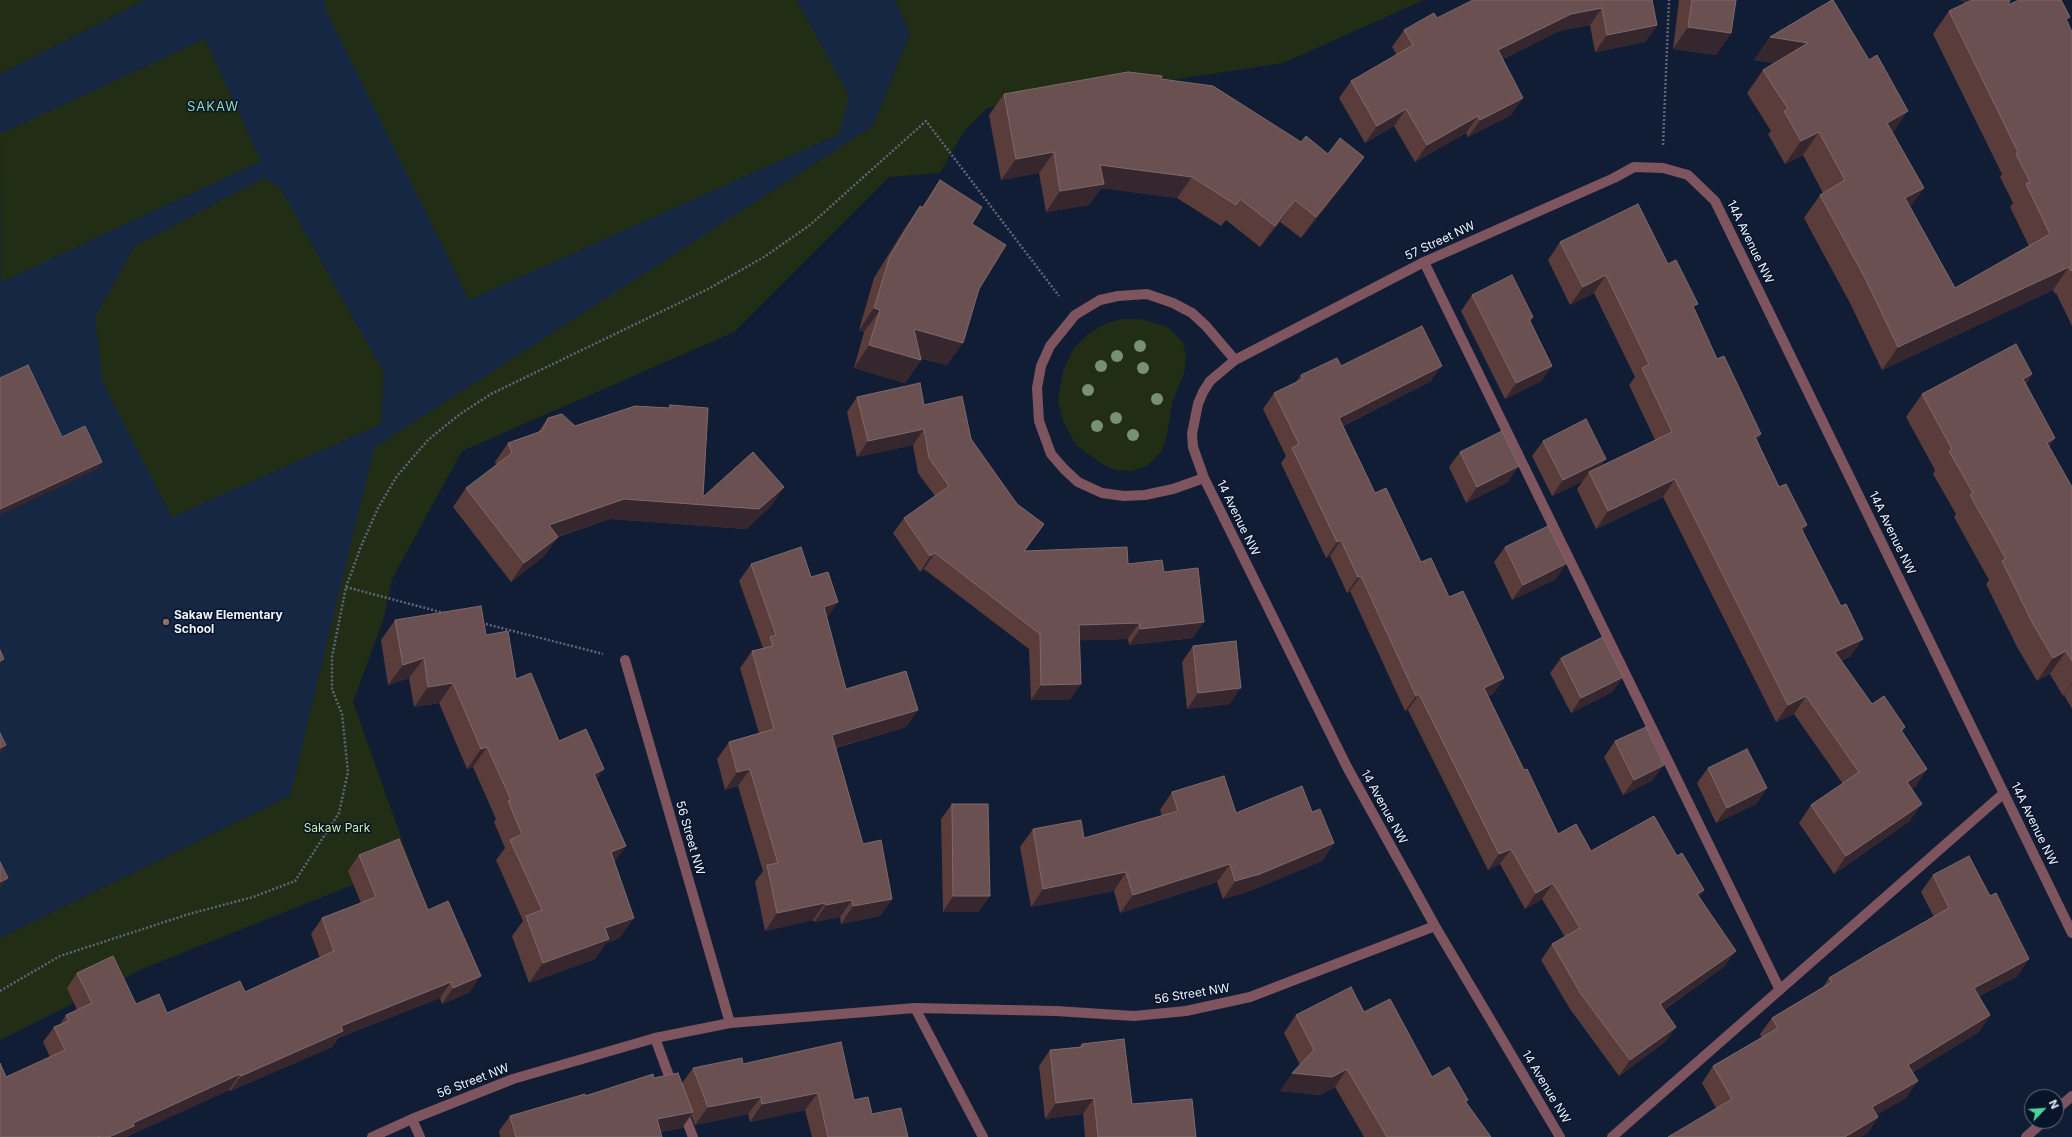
<!DOCTYPE html>
<style>
body{margin:0}
#map{position:relative;width:2072px;height:1137px;overflow:hidden;background:#101d34;font-family:Inter,sans-serif}
canvas{display:block}
.north{position:absolute;left:2024px;top:1089px;width:40px;height:40px;box-sizing:border-box;background:#07142a;border:1px solid #636e7e;border-radius:50%;rotate:65deg;font-size:11px;font-weight:700;line-height:16px;text-align:center;color:#eef4fd}
.north::after{content:'';display:block;margin:auto;width:14px;height:18px;background:#4dd39a;clip-path:polygon(50% 0,100% 100%,50% 72%,0 100%)}
</style>
<div id="map">
<canvas width="2072" height="1137"></canvas>
<div class="north">N</div>
</div>
<script>
const ctx = document.querySelector('canvas').getContext('2d');
ctx.lineJoin = 'round';
function fill(path, color) { ctx.fillStyle = color; ctx.fill(path, 'evenodd'); }
const toPath = rows => new Path2D(rows.map(r => 'M' + r).join(''));
function trace(path, color, width, dash) { ctx.strokeStyle = color; ctx.lineWidth = width; ctx.lineCap = dash ? 'butt' : 'round'; ctx.setLineDash(dash || []); ctx.stroke(path); }
function label(font, color, halo, rows, align = 'center') {
  ctx.font = font + ' Inter,sans-serif'; ctx.lineWidth = 3; ctx.setLineDash([]); ctx.textBaseline = 'middle'; ctx.strokeStyle = halo; ctx.fillStyle = color; for (const [text, x, y, turn = 0] of rows) {
    ctx.save(); ctx.translate(x, y); ctx.rotate((+turn || 0) * Math.PI / 180); ctx.textAlign = isNaN(turn) ? turn : align; if (halo) ctx.strokeText(text, 0, 0); ctx.fillText(text, 0, 0); ctx.restore();
  }
}
const built = toPath([
 [145,0,895,0,910,33,873,126,375,448,290,796,0,938,0,74]
]);
const green = toPath([
 [0,0,145,0,0,74],
 [325,0,797,0,849,96,839,134,469,300,324,6],
 [895,0,1424,0,1283,63,987,108,964,131,940,173,889,177,734,332,462,451,392,579,383,621,353,702,410,862,142,969,0,1040,0,938,290,796,374,448,873,126,910,33],
 [205,39,261,161,1,282,0,134],
 [264,178,280,188,384,373,381,424,172,517,103,383,95,317,135,246],
 [1120,319,1141,319,1168,327,1183,342,1186,356,1184,374,1172,403,1167,435,1161,452,1147,466,1132,471,1115,470,1102,464,1076,445,1063,421,1058,400,1063,371,1074,348,1088,334,1101,326]
]);
const path = toPath([
 [1663,145,1669,0],
 [346,587,444,613],
 [482,623,603,654],
 [0,991,60,956,189,914,253,897,295,881,339,813,348,772,342,714,332,689,332,657,346,587,362,544,378,508,397,476,428,440,460,414,491,394,708,289,764,257,810,225,926,121,1059,296]
]);
const service = toPath([
 [1424,262,1780,990],
 [655,1038,673,1087],
 [682,1109,693,1137],
 [1612,1137,2004,793]
]);
const minor = toPath([
 [1204,478,1173,489,1145,495,1124,496,1102,493,1078,482,1064,469,1051,454,1039,421,1037,388,1041,366,1050,346,1075,315,1100,300,1118,296,1147,294,1173,303,1192,313,1206,326,1235,360],
 [625,660,730,1023],
 [915,1008,983,1137],
 [412,1119,420,1137],
 [372,1137,412,1119,513,1079,655,1038,730,1023,915,1008,1056,1011,1134,1016,1186,1011,1250,997,1435,926],
 [1560,1137,1435,926,1347,767,1204,478,1193,447,1192,434,1198,404,1203,392,1210,381,1235,360,1424,262,1614,178,1634,167,1663,168,1688,175,1715,201,2072,933]
]);
const tertiary = toPath([
 [2056,1110,2072,1096],
 [2026,1137,2044,1121]
]);
const trees = [
 [1140,346],
 [1117,356],
 [1101,366],
 [1143,368],
 [1088,390],
 [1157,399],
 [1116,418],
 [1097,426],
 [1133,435]
];
const wall = toPath([
 [1652,0,1657,25,1645,42,1595,52,1590,25,1559,31,1503,59,1511,115,1468,137,1466,133,1415,162,1394,126,1365,143,1339,98,1351,81,1397,55,1392,47,1404,30,1437,18],
 [1679,0,1736,0,1731,33,1716,55,1673,49],
 [1960,0,2010,0,2008,5,2067,21,2072,32,2072,326,2056,293,2055,294,2053,290,1882,370,1850,303,1804,218,1820,195,1823,193,1803,155,1785,164,1768,134,1771,131,1747,93,1763,70,1774,63,1754,60,1770,37,1893,133,1924,188,1910,207,1955,288,2029,246,2010,207,2013,203,2000,177,2002,174,1933,34,1949,11,1966,3],
 [1161,79,1349,178,1301,238,1280,222,1260,247,1226,220,1221,226,1177,198,1101,188,1089,205,1046,212,1039,173,1001,180,989,115,1004,94],
 [940,180,972,224,979,289,947,365,920,358,921,360,905,383,854,368,864,332,859,330,874,278,905,228,920,206,922,207],
 [1560,242,1668,264,1694,308,1717,359,1761,434,1757,440,1779,487,1807,525,1803,531,1851,656,1841,661,1872,704,1905,727,1902,732,1927,769,1915,787,1912,789,1910,821,1834,874,1799,823,1811,805,1843,784,1794,714,1776,722,1663,497,1596,529,1577,489,1583,481,1552,496,1532,456,1543,441,1601,466,1655,440,1629,385,1635,377,1594,293,1570,305,1548,260],
 [1472,295,1533,317,1530,322,1552,366,1541,381,1505,399,1461,311],
 [1341,366,1431,381,1343,426,1375,493,1421,562,1449,597,1504,678,1493,694,1488,696,1524,770,1558,834,1591,851,1677,856,1704,890,1699,897,1725,966,1664,1010,1676,1027,1665,1042,1619,1076,1570,1009,1541,960,1552,944,1565,937,1542,899,1525,909,1500,864,1488,870,1408,710,1405,711,1350,591,1347,593,1330,556,1326,558,1281,463,1286,456,1263,409,1274,393,1296,382,1301,375],
 [2032,374,2026,384,2055,438,2049,447,2072,487,2072,709,2064,695,2063,696,2050,674,2037,681,2017,647,1986,584,1989,580,1954,517,1956,514,1933,474,1935,470,1906,417,1922,394],
 [857,397,924,405,971,439,1017,504,1044,524,1025,551,1128,564,1164,572,1193,638,1129,645,1128,639,1080,640,1070,700,1031,700,1029,649,924,569,920,572,893,533,904,518,935,496,918,473,913,445,857,457,847,412],
 [670,405,703,497,784,487,771,506,746,529,610,519,558,537,544,556,511,582,453,507,466,488,496,465,495,462,508,443,538,432,548,418,575,426,668,408],
 [1460,452,1508,482,1466,503,1449,467],
 [1505,547,1556,579,1512,600,1494,562],
 [751,564,811,577,827,619,846,689,918,710,906,727,836,748,863,844,892,899,880,916,841,924,840,917,814,922,813,920,765,931,755,882,763,871,738,786,725,790,717,759,729,742,759,733,740,668,752,651,763,648,739,581],
 [395,620,486,635,559,741,604,769,596,780,626,846,614,862,620,938,606,943,595,959,529,983,512,936,523,921,496,860,505,848,494,822,496,819,473,767,467,769,439,703,414,707,409,678,388,685,381,640],
 [1193,646,1230,704,1187,709,1182,662],
 [1561,658,1623,677,1612,692,1571,713,1550,673],
 [1615,741,1653,780,1623,795,1604,757],
 [1708,768,1767,788,1756,804,1716,823,1697,783],
 [1172,792,1236,813,1334,843,1322,861,1247,892,1223,899,1217,882,1120,913,1114,891,1031,907,1020,847,1033,829,1084,838,1162,816,1160,810],
 [952,804,979,912,943,912,941,819],
 [359,855,428,910,470,992,442,1004,440,998,338,1038,332,1047,230,1091,229,1090,126,1137,0,1137,0,1063,6,1077,50,1057,43,1042,54,1027,60,1025,66,1015,77,1010,67,988,77,973,136,1004,167,1013,245,992,320,958,311,934,322,918,361,903,348,871],
 [1933,875,2018,976,1979,996,1990,1015,1979,1032,1913,1072,1906,1098,1877,1114,1878,1117,1867,1134,1716,1108,1702,1083,1713,1066,1762,1038,1760,1034,1772,1018,1823,987,1829,978,1934,917,1921,892],
 [1364,1012,1432,1077,1468,1100,1466,1102,1491,1137,1364,1137,1335,1087,1320,1095,1280,1091,1300,1065,1284,1033,1296,1015],
 [1082,1044,1132,1104,1196,1137,1085,1137,1083,1114,1045,1119,1039,1066,1050,1050,1079,1047],
 [743,1064,854,1100,872,1114,908,1137,812,1137,805,1110,750,1122,748,1114,695,1125,691,1115,682,1128,660,1132,662,1137,500,1137,499,1131,510,1116,654,1078,682,1083,693,1068]
]);
const shadedWall = toPath([
 [1960,0,1990,0,1983,9],
 [1602,8,1590,25,1559,31,1486,67,1498,50,1571,14],
 [1657,25,1645,42,1595,52,1607,35],
 [1688,27,1731,33,1716,55,1673,49],
 [1770,37,1808,43,1792,66,1754,60],
 [1523,98,1511,115,1468,137,1480,120],
 [1406,109,1394,126,1365,143,1377,126],
 [1908,111,1892,134,1887,123],
 [1478,116,1466,133,1415,162,1427,145],
 [1819,132,1803,155,1785,164,1801,141],
 [1054,152,1039,173,1001,180,1016,159],
 [1364,157,1349,178,1301,238,1316,217],
 [1100,165,1192,177,1177,198,1101,188,1089,205,1046,212,1060,191],
 [1924,188,1908,210,1905,198],
 [1295,200,1280,222,1260,247,1275,226],
 [2069,267,2053,290,1882,370,1898,347],
 [1606,275,1594,293,1570,305,1583,287],
 [874,308,880,310,864,332,859,330],
 [914,329,963,343,947,365,898,351],
 [869,345,921,360,905,383,854,368],
 [1442,366,1431,381,1328,433,1339,418],
 [1552,366,1541,381,1505,399,1516,383],
 [2032,374,2016,397,2023,379],
 [924,429,913,445,857,457,868,441],
 [1761,434,1749,452,1755,437],
 [2055,438,2039,460,2047,443],
 [1606,459,1595,475,1589,472,1583,481,1552,496,1563,480],
 [102,462,96,470,0,515,0,509],
 [1519,466,1508,482,1466,503,1477,487],
 [1675,479,1663,497,1596,529,1608,511],
 [784,487,771,506,746,529,610,519,535,544,549,525,624,499,759,509],
 [1044,524,1033,540,1013,567,1024,551],
 [1807,525,1794,542,1801,528],
 [558,537,544,556,511,582,524,563],
 [1341,540,1330,556,1326,558,1337,542],
 [935,553,924,569,920,572,930,556],
 [1567,563,1556,579,1512,600,1523,585],
 [1361,576,1350,591,1347,593,1358,577],
 [838,602,826,620,824,607],
 [1204,622,1193,638,1129,645,1140,629],
 [1139,623,1128,639,1068,641,1079,625],
 [1863,639,1851,656,1822,670,1835,652],
 [2066,651,2050,674,2037,681,2053,658],
 [424,658,409,678,388,685,403,665],
 [4,659,0,665,0,661],
 [1623,677,1612,692,1571,713,1581,698],
 [1504,678,1493,694,1473,703,1484,688],
 [2072,682,2072,683,2064,695,2063,696],
 [453,683,439,703,414,707,428,687],
 [1081,684,1070,700,1031,700,1041,685],
 [1241,688,1230,704,1187,709,1198,693],
 [1419,694,1408,710,1405,711,1416,696],
 [1806,696,1794,714,1776,722,1788,705],
 [918,710,906,727,820,752,832,735],
 [6,745,0,754,0,748],
 [487,747,473,767,467,769,481,749],
 [1664,765,1653,780,1623,795,1634,780],
 [604,769,589,790,594,774],
 [750,769,738,786,725,790,737,772],
 [1927,769,1915,787,1895,800,1907,782],
 [1767,788,1756,804,1716,823,1727,808],
 [1922,804,1910,821,1834,874,1846,856],
 [1334,843,1322,861,1247,892,1223,899,1235,881],
 [626,846,611,866,611,852],
 [1511,849,1500,864,1488,870,1499,854],
 [1230,864,1217,882,1120,913,1133,895],
 [1126,872,1114,891,1031,907,1043,889],
 [8,878,2,886,0,887,0,882],
 [1553,883,1542,899,1525,909,1536,893],
 [1704,890,1693,906,1697,894],
 [953,896,990,896,979,912,943,912],
 [892,899,880,916,841,924,853,906],
 [852,900,840,917,814,922,826,905],
 [825,903,813,920,765,931,777,913],
 [634,918,620,938,606,943,595,959,529,983,543,963,605,928],
 [1736,951,1725,966,1649,1020,1660,1004],
 [2029,959,2018,976,1962,1004,1974,988],
 [481,976,470,992,442,1004,453,988],
 [451,982,440,998,338,1038,332,1047,230,1091,241,1076,341,1026],
 [1990,1015,1979,1032,1897,1082,1908,1065],
 [1676,1027,1665,1042,1619,1076,1630,1060],
 [1347,1069,1335,1087,1320,1095,1280,1091,1292,1073],
 [240,1074,229,1090,126,1137,109,1137,133,1123],
 [1918,1081,1906,1098,1861,1124,1872,1107],
 [818,1093,805,1110,750,1122,762,1104],
 [761,1097,748,1114,695,1125,708,1107],
 [1094,1098,1083,1114,1045,1119,1056,1103],
 [693,1112,682,1128,646,1135,657,1119],
 [1878,1117,1867,1134,1861,1137,1845,1137]
]);
const building = toPath([
 [1473,0,1652,0,1657,25,1607,35,1602,8,1571,14,1498,50,1523,98,1480,120,1478,116,1427,145,1406,109,1377,126,1351,81,1413,45,1404,30,1434,13,1437,18,1473,0],
 [1692,0,1736,0,1731,33,1688,27,1692,0],
 [1832,0,1833,0,1869,60,1877,55,1908,111,1887,123,1924,188,1905,198,1955,288,2050,234,2026,184,2030,182,2016,154,2018,152,1949,11,1972,0,2010,0,2008,5,2019,0,2061,0,2070,17,2066,19,2072,32,2072,270,2071,271,2069,267,1898,347,1866,280,1820,195,1845,180,1819,132,1801,141,1784,111,1788,109,1763,70,1808,43,1770,37,1832,0],
 [1128,72,1162,76,1161,79,1213,86,1301,142,1306,136,1328,154,1340,138,1364,157,1316,217,1295,200,1275,226,1240,199,1236,205,1192,177,1100,165,1104,184,1060,191,1054,152,1016,159,1004,94,1128,72],
 [940,180,982,207,972,224,1006,245,979,289,963,343,914,329,921,360,869,345,880,310,874,308,890,256,920,206,923,208,940,180],
 [1638,204,1668,264,1676,260,1698,304,1693,306,1717,359,1724,356,1761,434,1755,437,1779,487,1786,484,1807,525,1801,528,1841,606,1846,604,1863,639,1835,652,1872,704,1884,696,1905,727,1901,730,1927,769,1907,782,1922,804,1846,856,1811,805,1859,772,1806,696,1788,705,1675,479,1608,511,1589,472,1672,432,1642,368,1649,364,1606,275,1583,287,1560,242,1638,204],
 [1512,275,1533,317,1529,319,1552,366,1516,383,1472,295,1512,275],
 [1422,326,1442,366,1339,418,1375,493,1386,488,1421,562,1431,558,1449,597,1463,591,1504,678,1484,688,1524,770,1527,769,1558,834,1576,824,1591,851,1654,816,1677,856,1682,853,1704,890,1697,894,1736,951,1660,1004,1676,1027,1630,1060,1581,994,1552,944,1580,928,1553,883,1536,893,1511,849,1499,854,1419,694,1416,696,1361,576,1358,577,1341,540,1337,542,1292,448,1299,444,1274,393,1303,379,1301,375,1337,358,1341,366,1422,326],
 [2016,344,2032,374,2023,379,2055,438,2047,443,2072,487,2072,661,2066,651,2053,658,2033,624,2002,561,2006,559,1970,495,1973,493,1949,451,1952,449,1922,394,2016,344],
 [28,365,62,437,85,426,102,462,0,509,0,378,28,365],
 [920,383,924,405,962,396,971,439,1017,504,1044,524,1024,551,1127,547,1128,564,1162,560,1164,572,1198,568,1204,622,1140,629,1139,623,1079,625,1081,684,1041,685,1040,634,935,553,930,556,904,518,949,486,929,458,924,429,868,441,857,397,920,383],
 [670,405,708,408,703,497,753,452,784,487,759,509,624,499,549,525,558,537,524,563,466,488,512,453,508,443,542,431,548,418,562,414,575,426,635,406,670,408,670,405],
 [1586,419,1606,459,1563,480,1543,441,1586,419],
 [1502,431,1519,466,1477,487,1460,452,1502,431],
 [1548,526,1567,563,1523,585,1505,547,1548,526],
 [801,547,811,577,828,572,838,602,824,607,846,689,906,671,918,710,832,735,863,844,881,840,892,899,853,906,852,900,826,905,825,903,777,913,767,865,778,863,750,769,737,772,729,742,774,729,752,651,773,646,770,637,776,635,751,564,801,547],
 [481,606,486,635,508,631,516,679,531,673,559,741,586,729,604,769,594,774,626,846,611,852,634,918,605,928,609,939,543,963,526,916,542,910,510,840,522,834,508,801,511,800,487,747,481,749,453,683,428,687,424,658,403,665,395,620,481,606],
 [1603,637,1623,677,1581,698,1561,658,1603,637],
 [1236,641,1241,688,1198,693,1193,646,1236,641],
 [0,650,4,659,0,661,0,650],
 [1646,727,1664,765,1634,780,1615,741,1646,727],
 [0,733,6,745,0,748,0,733],
 [1747,749,1767,788,1727,808,1708,768,1747,749],
 [1224,776,1236,813,1302,786,1312,812,1320,809,1334,843,1260,874,1235,881,1230,864,1133,895,1126,872,1043,889,1033,829,1081,820,1084,838,1178,811,1172,792,1224,776],
 [952,804,988,804,990,896,953,896,952,804],
 [399,839,428,910,448,901,481,976,453,988,451,982,341,1026,343,1031,241,1076,240,1074,133,1123,134,1126,109,1137,99,1137,99,1136,98,1137,0,1137,0,1063,6,1077,65,1050,54,1027,69,1021,66,1015,92,1003,77,973,113,956,136,1004,159,994,167,1013,240,981,245,992,334,951,322,918,376,897,359,855,399,839],
 [1969,856,1990,896,1996,893,2029,959,1974,988,1990,1015,1908,1065,1918,1081,1872,1107,1878,1117,1845,1137,1668,1137,1732,1099,1713,1066,1778,1028,1772,1018,1832,982,1829,978,1877,949,1949,908,1933,875,1969,856],
 [0,862,8,878,0,882,0,862],
 [1351,987,1364,1012,1390,999,1432,1077,1449,1067,1468,1100,1465,1101,1491,1137,1387,1137,1347,1069,1332,1077,1292,1073,1314,1050,1296,1015,1351,987],
 [1124,1039,1132,1104,1192,1099,1196,1137,1098,1137,1094,1098,1056,1103,1050,1050,1082,1047,1082,1044,1124,1039],
 [841,1042,854,1100,868,1097,872,1114,901,1108,908,1137,828,1137,818,1093,762,1104,761,1097,708,1107,693,1068,742,1058,743,1064,841,1042],
 [678,1073,693,1112,657,1119,662,1137,516,1137,510,1116,585,1094,585,1096,653,1074,654,1078,678,1073]
]);
const markers = [
 [166,622,4,"#8d6e63"]
];
const streetNames = [
 ["57 Street NW",1440,241,-25],
 ["14A Avenue NW",1750,242,64],
 ["14 Avenue NW",1238,518,64],
 ["14A Avenue NW",1892,533,64],
 ["14 Avenue NW",1384,807,61],
 ["14A Avenue NW",2034,824,64],
 ["56 Street NW",690,838,74],
 ["56 Street NW",1192,994,-9],
 ["56 Street NW",473,1081,-21],
 ["14 Avenue NW",1546,1087,59]
];
const poiNames = [
 ["Sakaw Elementary",174,615],
 ["School",174,629]
];
const parkNames = [
 ["Sakaw Park",337,828]
];
const neighbourhoodNames = [
 ["SAKAW",213,107]
];
fill(built, '#162743');
fill(green, '#212d14');
trace(path, '#5d6779', 2.5, [2, 2]);
trace(service, '#7e545e', 10);
trace(minor, '#7e545e', 10);
trace(tertiary, '#7e545e', 10);
ctx.fillStyle = '#789074';
for (const [x, y] of trees) { ctx.beginPath(); ctx.arc(x, y, 6, 0, 2 * Math.PI); ctx.fill(); }
fill(wall, '#5a3c3b');
fill(shadedWall, '#36272f');
fill(building, '#6a5050');
trace(building, '#7f696b', 1);
for (const [x, y, r, color] of markers) { const dot = new Path2D(); dot.arc(x, y, r, 0, 2 * Math.PI); ctx.fillStyle = color; ctx.fill(dot); trace(dot, '#07142a', 1.5); }
label('12px', '#eef4fd', '#07142a', streetNames);
label('bold 12px', '#eef4fd', '#07142a', poiNames, 'left');
label('12px', '#cdefa9', '#07142a', parkNames);
ctx.letterSpacing = '1px';
label('13px', '#8cdeb5', '#07142a', neighbourhoodNames);
ctx.letterSpacing = '0px';
</script>
